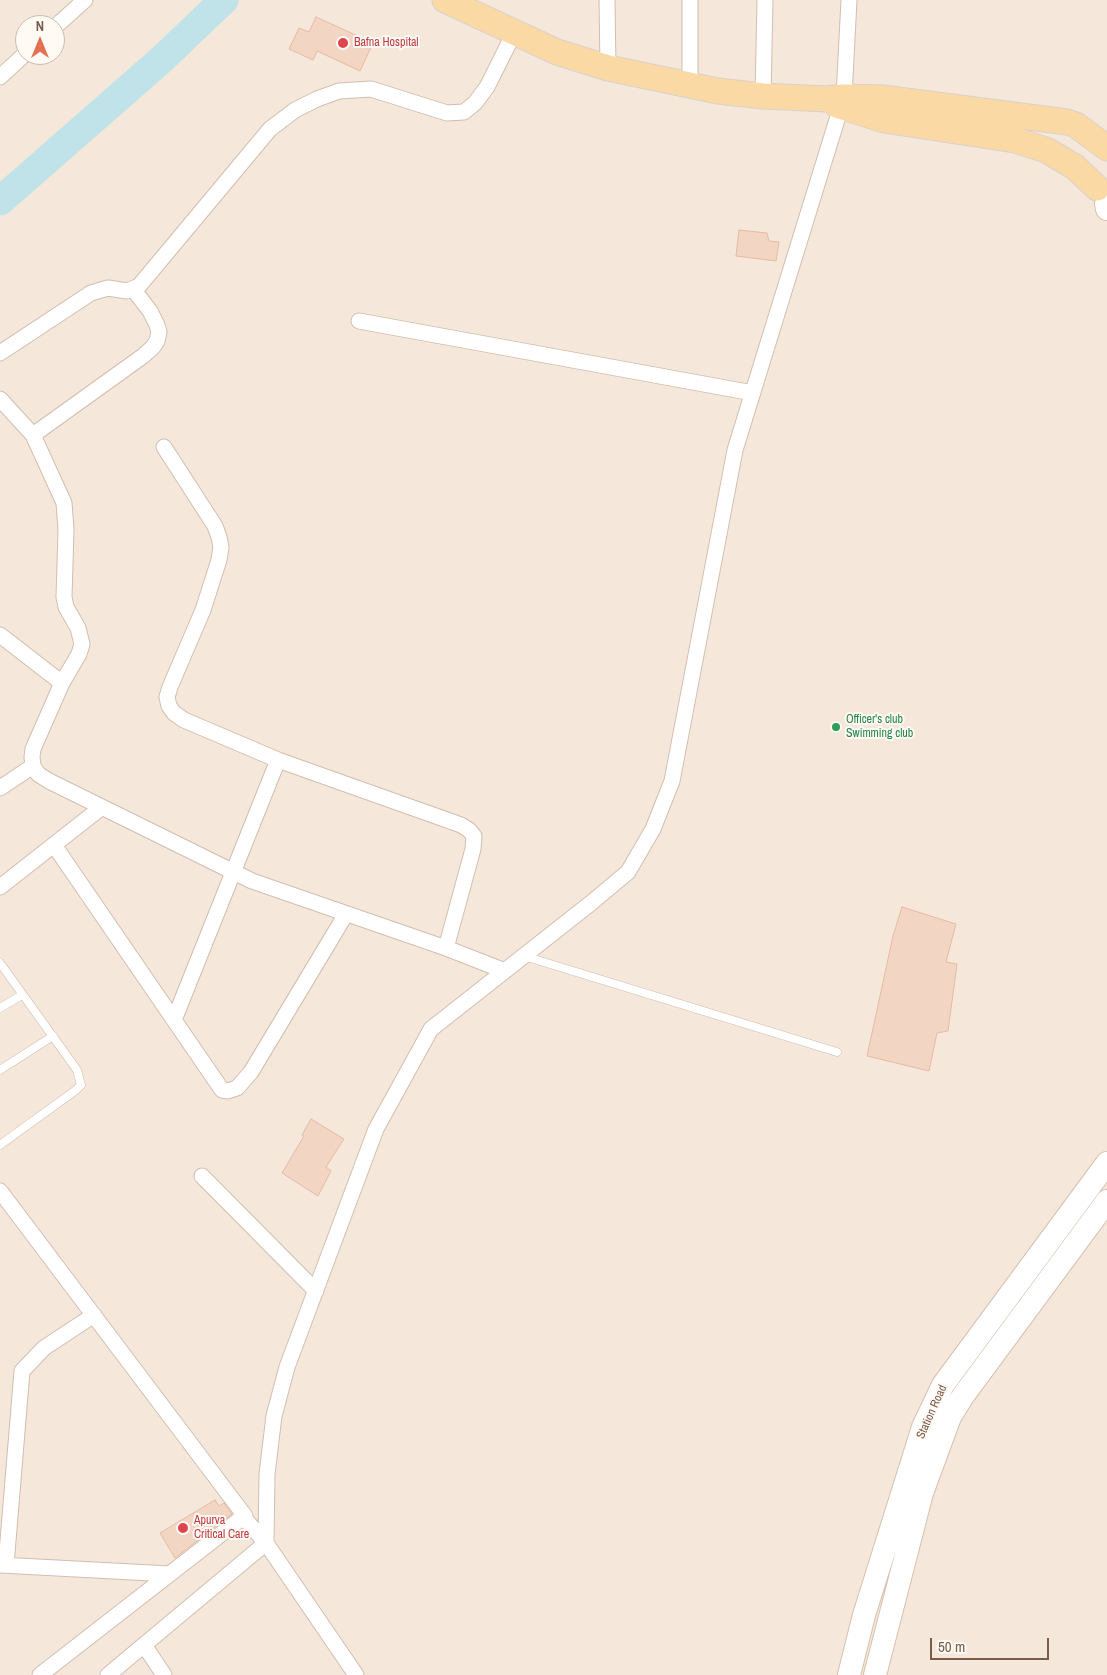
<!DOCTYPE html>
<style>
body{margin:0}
#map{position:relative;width:1107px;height:1675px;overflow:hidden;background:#fdf6ec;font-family:"Archivo Narrow",sans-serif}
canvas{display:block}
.north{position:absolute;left:15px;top:15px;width:50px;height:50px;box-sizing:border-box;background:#fffaf3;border:1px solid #cabbb1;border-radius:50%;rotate:0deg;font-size:14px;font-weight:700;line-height:20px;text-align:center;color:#7a5c4d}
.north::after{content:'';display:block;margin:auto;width:18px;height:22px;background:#e76f51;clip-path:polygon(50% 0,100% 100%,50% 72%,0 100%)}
.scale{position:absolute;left:930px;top:1638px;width:119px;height:22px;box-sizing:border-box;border:2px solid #7a5c4d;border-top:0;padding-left:6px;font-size:15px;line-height:18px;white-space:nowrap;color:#7a5c4d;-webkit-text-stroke:4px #fffaf3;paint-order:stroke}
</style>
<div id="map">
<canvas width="1107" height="1675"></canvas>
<div class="north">N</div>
<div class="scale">50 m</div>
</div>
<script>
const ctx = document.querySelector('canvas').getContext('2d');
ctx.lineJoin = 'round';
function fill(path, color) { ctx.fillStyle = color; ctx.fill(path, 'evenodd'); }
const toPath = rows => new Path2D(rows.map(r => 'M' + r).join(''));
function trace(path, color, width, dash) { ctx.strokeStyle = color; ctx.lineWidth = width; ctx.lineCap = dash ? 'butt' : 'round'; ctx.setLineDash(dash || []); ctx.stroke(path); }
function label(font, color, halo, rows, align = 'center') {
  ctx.font = font + ' "Archivo Narrow",sans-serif'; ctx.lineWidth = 4; ctx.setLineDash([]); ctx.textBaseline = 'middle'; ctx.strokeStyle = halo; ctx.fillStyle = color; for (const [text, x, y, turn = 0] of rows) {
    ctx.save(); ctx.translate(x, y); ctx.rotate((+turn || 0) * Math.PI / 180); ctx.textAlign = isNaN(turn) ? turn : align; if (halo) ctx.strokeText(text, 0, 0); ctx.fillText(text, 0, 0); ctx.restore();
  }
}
const residential = toPath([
 [0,0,1107,0,1107,1675,0,1675],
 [25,25,55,25,55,55,25,55]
]);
const river = toPath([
 [0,201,161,60,224,0]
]);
const building = toPath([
 [316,17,373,43,360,71,317,51,313,60,289,49,299,28,309,32,316,17],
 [739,230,767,233,769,241,779,242,776,261,736,256,739,230],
 [902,907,956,924,946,962,957,964,948,1031,937,1033,929,1071,867,1056,893,936,902,907],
 [311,1119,344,1139,326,1167,331,1171,318,1196,282,1173,304,1136,302,1135,311,1119],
 [215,1500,219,1506,224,1503,232,1514,175,1558,160,1533,215,1500]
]);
const lane = toPath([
 [524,956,837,1052],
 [0,963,77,1070,81,1085,76,1090,0,1145],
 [0,1008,22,995],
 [0,1070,53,1036]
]);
const street = toPath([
 [607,0,608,68],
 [55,27,85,0],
 [0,77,25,54],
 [690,85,690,0],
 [763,96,765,0],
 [359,321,753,393],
 [0,353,91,293,108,288,127,291,139,286,270,129,295,110,317,99,339,91,371,89,447,113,464,112,475,103,487,87,514,33],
 [0,399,33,435,64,503,66,529,64,597,66,607,78,628,82,644,79,654,62,683],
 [33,435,143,356,153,347,157,341,159,332,157,325,150,311,133,289],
 [164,447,215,526,219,537,221,547,219,560,203,610,170,687,167,697,169,706,174,713,184,720,278,760,461,825,469,830,474,836,473,849,446,948],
 [0,635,62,683,33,749,32,757,33,766,38,774,49,781,252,881,446,948,505,971],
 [0,788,33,766],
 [54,845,222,1090,228,1091,237,1088,251,1072,346,914],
 [0,887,102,807],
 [174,1020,278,760],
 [202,1176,316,1291],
 [0,1191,245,1516,243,1517,266,1543,356,1675],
 [0,1565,170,1574],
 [6,1565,22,1371,44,1348,94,1315],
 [144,1645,164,1675],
 [40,1675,243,1517],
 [108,1675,266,1543,267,1474,274,1416,287,1367,376,1129,431,1029,591,903,628,872,653,829,672,781,735,450,844,97,849,0]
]);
const secondary = toPath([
 [1106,204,1107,209],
 [849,1675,864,1615,923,1427,943,1385,1107,1163],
 [875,1675,922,1493,950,1417,963,1396,1107,1201]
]);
const primary = toPath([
 [445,0,557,52,608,68,718,91,763,96,826,99,844,97,883,98,1067,122,1076,125,1107,148],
 [837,105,884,120,1015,140,1046,150,1075,167,1097,188]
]);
const markers = [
 [343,43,6,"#e0444e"],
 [836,727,5,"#2e9e5b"],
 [183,1528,6,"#e0444e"]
];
const healthNames = [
 ["Bafna Hospital",354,43],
 ["Apurva",194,1521],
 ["Critical Care",194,1535]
];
const leisureNames = [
 ["Officer's club",846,720],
 ["Swimming club",846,734]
];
const streetNames = [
 ["Station Road",932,1412,-66]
];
fill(residential, '#f5e8da');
trace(river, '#bfe3e8', 29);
fill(building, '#f3d5c3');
trace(building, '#e6bba3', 1);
trace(lane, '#d1beb0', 9);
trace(street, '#d1beb0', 17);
trace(secondary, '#d6c0b0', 24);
trace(primary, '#dad1cd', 27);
trace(lane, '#fff', 8);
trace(street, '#fff', 15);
trace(secondary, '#fff', 22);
trace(primary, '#fbd9a5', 25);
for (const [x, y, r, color] of markers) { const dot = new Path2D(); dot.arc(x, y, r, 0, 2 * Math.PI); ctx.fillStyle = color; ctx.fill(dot); trace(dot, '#fffaf3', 2); }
label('12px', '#be3a42', '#fffaf3', healthNames, 'left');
label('12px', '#27864d', '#fffaf3', leisureNames, 'left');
label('12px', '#7a5c4d', '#fffaf3', streetNames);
</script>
